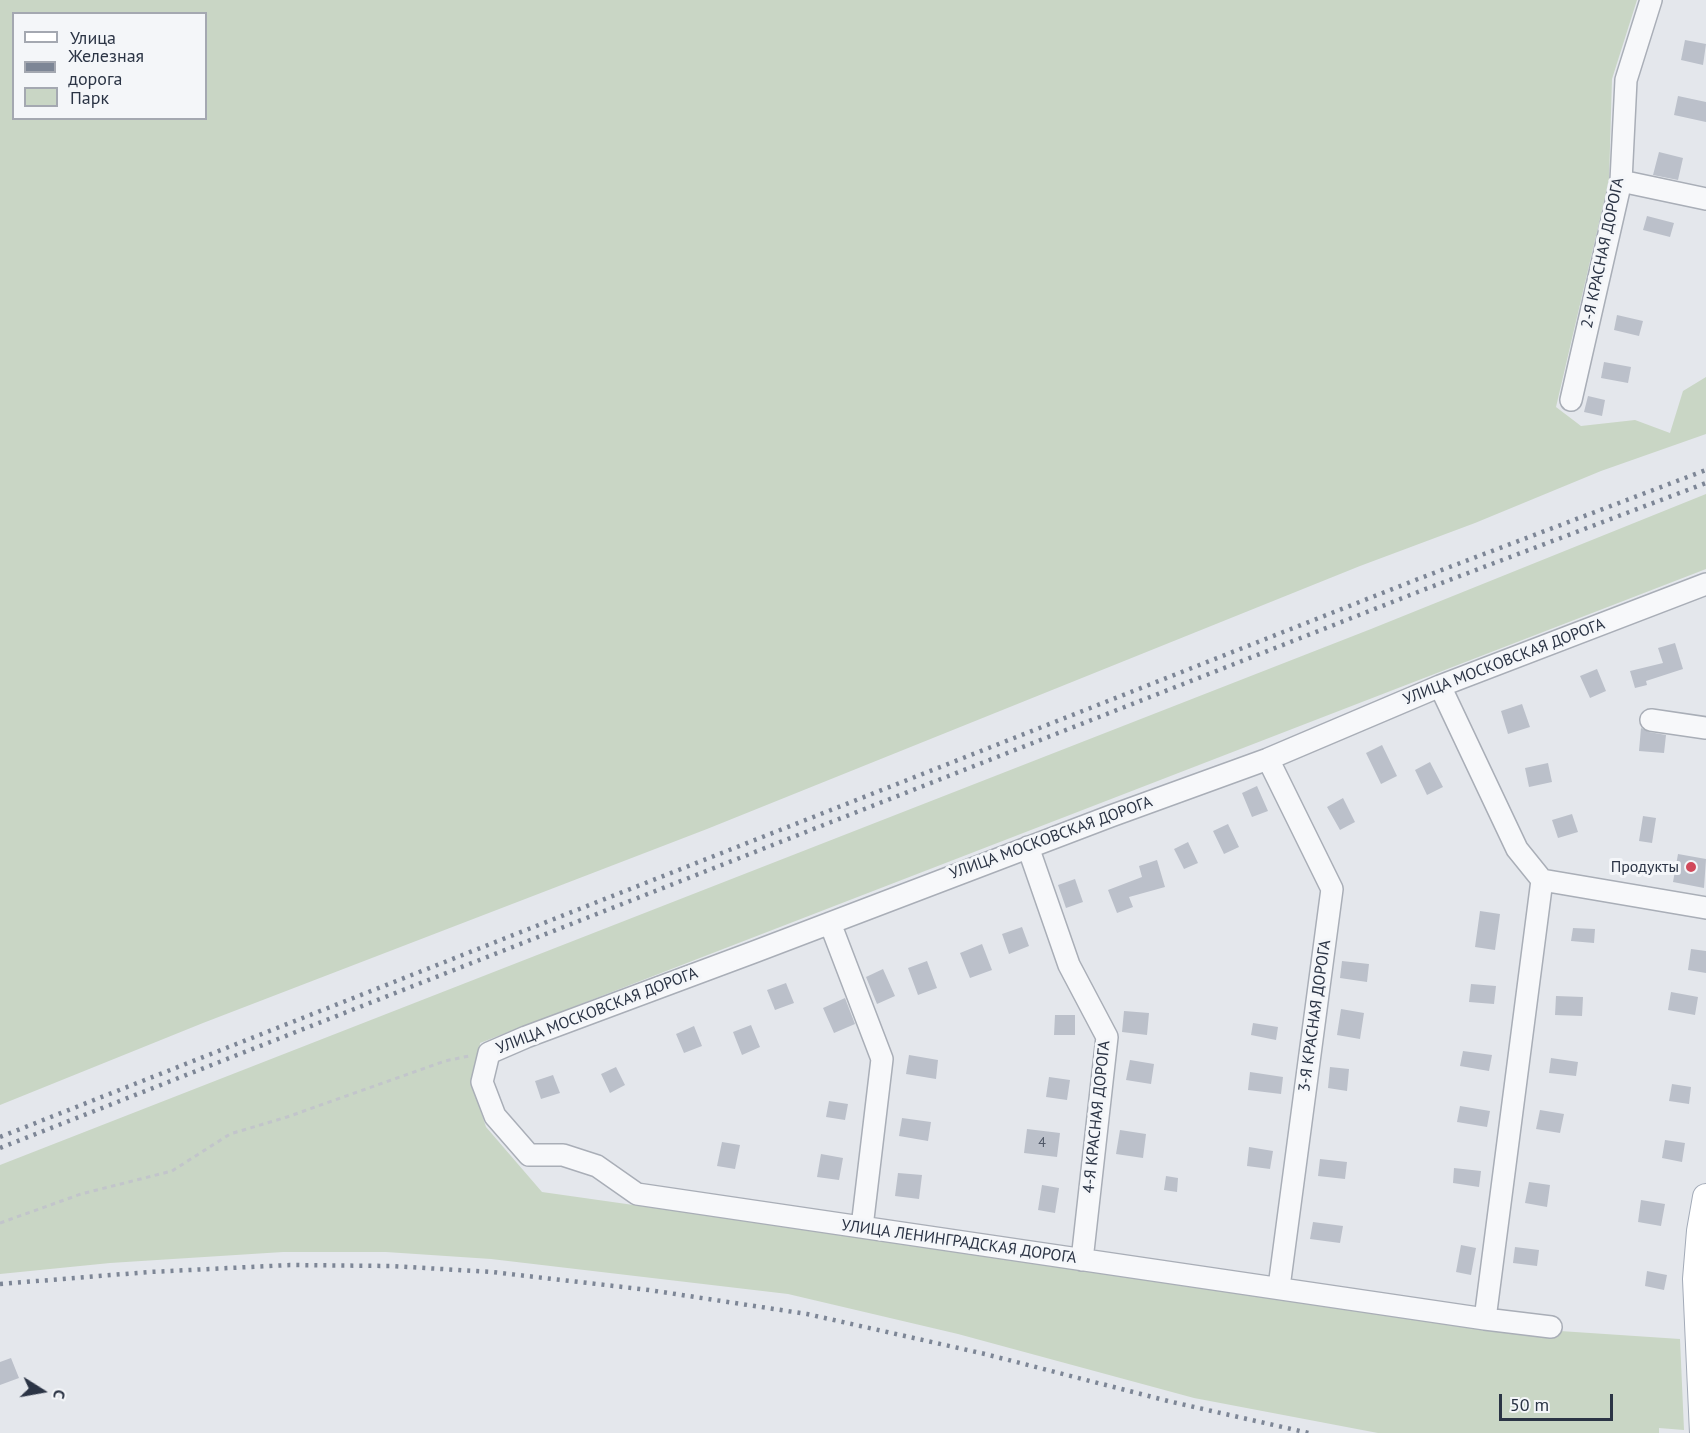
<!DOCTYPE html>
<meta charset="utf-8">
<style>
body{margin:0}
#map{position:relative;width:1706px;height:1433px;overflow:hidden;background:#e4e7ec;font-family:"PT Sans",sans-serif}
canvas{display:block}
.legend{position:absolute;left:12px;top:12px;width:195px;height:108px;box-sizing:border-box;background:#f4f6f9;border:2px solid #a4a8b1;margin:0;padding:8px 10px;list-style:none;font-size:18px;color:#2b3445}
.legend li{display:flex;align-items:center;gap:12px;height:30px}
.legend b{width:30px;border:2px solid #a4a8b1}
.north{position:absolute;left:12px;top:1361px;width:60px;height:60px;-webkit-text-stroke:4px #f4f6f9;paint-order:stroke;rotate:101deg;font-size:16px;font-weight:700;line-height:24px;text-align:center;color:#2b3445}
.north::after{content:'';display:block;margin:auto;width:21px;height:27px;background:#2b3445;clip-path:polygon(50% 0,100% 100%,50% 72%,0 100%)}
.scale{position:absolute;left:1499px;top:1394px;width:114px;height:27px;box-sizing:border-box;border:3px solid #2b3445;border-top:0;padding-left:8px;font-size:18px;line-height:21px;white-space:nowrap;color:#2b3445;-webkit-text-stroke:4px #f4f6f9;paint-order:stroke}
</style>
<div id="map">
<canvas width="1706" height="1433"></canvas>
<ul class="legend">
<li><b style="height:8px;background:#fff"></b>Улица</li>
<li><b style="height:8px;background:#7d8696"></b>Железная дорога</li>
<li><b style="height:16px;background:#c9d6c5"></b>Парк</li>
</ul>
<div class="north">С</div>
<div class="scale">50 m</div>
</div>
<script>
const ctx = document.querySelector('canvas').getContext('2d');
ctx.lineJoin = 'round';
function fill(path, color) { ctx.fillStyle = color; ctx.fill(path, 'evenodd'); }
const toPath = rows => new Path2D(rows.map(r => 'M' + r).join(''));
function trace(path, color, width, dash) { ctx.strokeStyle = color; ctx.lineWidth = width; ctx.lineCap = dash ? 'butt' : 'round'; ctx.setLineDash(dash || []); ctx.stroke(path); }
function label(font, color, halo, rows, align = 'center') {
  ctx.font = font + ' "PT Sans",sans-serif'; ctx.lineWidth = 6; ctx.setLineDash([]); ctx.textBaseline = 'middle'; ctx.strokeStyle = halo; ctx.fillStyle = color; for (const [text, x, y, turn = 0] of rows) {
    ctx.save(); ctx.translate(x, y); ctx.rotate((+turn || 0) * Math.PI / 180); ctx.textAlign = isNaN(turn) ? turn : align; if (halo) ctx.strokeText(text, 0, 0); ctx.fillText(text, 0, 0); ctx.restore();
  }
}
const green = toPath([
 [0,0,1637,0,1612,79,1609,180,1556,407,1581,426,1635,420,1670,433,1683,391,1706,377,1706,434,1601,471,1475,523,1360,566,707,829,203,1023,0,1105],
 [14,14,206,14,206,118,14,118],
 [1706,494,1706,569,480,1043,475,1093,486,1127,542,1192,1485,1326,1680,1339,1684,1430,1659,1428,1659,1433,1378,1433,1194,1398,958,1334,788,1294,491,1259,386,1252,283,1252,110,1263,0,1274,0,1165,1371,629]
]);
const building = toPath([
 [1685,40,1706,44,1703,65,1681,60],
 [1678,96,1706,102,1706,122,1674,115],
 [1659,152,1683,158,1678,180,1653,175],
 [1647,216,1674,223,1670,237,1643,230],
 [1617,315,1643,321,1639,336,1614,330],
 [1604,362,1631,367,1628,383,1601,378],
 [1588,396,1605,400,1602,416,1584,412],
 [1675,643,1683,669,1646,681,1647,685,1635,688,1630,671,1663,663,1658,648],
 [1597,669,1606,691,1590,698,1580,676],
 [1522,704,1530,727,1508,734,1501,711],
 [1641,728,1649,732,1666,735,1664,753,1639,751],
 [1382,745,1397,776,1381,784,1366,753],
 [1430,762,1443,787,1427,795,1415,770],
 [1548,763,1552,782,1529,787,1525,768],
 [1257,786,1268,811,1252,817,1242,793],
 [1343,798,1355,822,1340,830,1327,807],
 [1572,814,1578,832,1558,838,1552,820],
 [1643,816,1656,818,1652,843,1639,841],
 [1228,824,1239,847,1224,854,1213,831],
 [1188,842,1198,863,1184,869,1174,849],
 [1678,854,1706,859,1704,888,1673,882],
 [1157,860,1165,887,1129,897,1133,907,1117,913,1108,890,1142,877,1139,866],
 [1075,879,1083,902,1066,908,1058,885],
 [1480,911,1500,914,1495,950,1475,947],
 [1022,927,1029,946,1009,954,1002,934],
 [1573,928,1595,929,1594,943,1571,941],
 [982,944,992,970,970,978,960,953],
 [1691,949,1706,951,1706,973,1688,970],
 [927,961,937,988,918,995,908,968],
 [1342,961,1369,964,1367,982,1340,978],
 [883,969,895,996,877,1004,866,977],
 [786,983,794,1003,775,1010,767,990],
 [1471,984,1496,986,1494,1004,1469,1002],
 [1671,992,1698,997,1695,1015,1668,1010],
 [1556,996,1583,997,1582,1016,1555,1015],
 [845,998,855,1024,834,1033,823,1008],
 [1341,1009,1364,1013,1360,1039,1337,1035],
 [1124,1011,1149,1013,1147,1035,1122,1032],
 [1055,1015,1075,1015,1075,1035,1054,1035],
 [1253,1023,1278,1027,1276,1040,1251,1035],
 [751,1025,760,1047,742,1055,733,1032],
 [694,1026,702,1046,684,1053,676,1034],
 [1463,1051,1492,1055,1489,1071,1460,1066],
 [909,1055,938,1060,936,1079,906,1074],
 [1551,1058,1578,1062,1576,1076,1549,1073],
 [1130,1060,1154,1064,1151,1084,1126,1080],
 [616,1067,625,1085,610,1093,601,1074],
 [1330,1067,1349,1069,1347,1091,1328,1088],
 [1250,1072,1283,1077,1281,1094,1248,1090],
 [553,1075,560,1093,541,1099,535,1081],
 [1049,1077,1070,1080,1067,1100,1046,1097],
 [1672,1084,1691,1087,1689,1104,1669,1101],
 [829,1101,848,1104,845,1120,826,1117],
 [1460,1106,1490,1111,1487,1127,1457,1122],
 [1540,1110,1564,1114,1560,1133,1536,1129],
 [902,1118,931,1122,928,1141,899,1136],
 [1027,1129,1060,1133,1057,1157,1024,1153],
 [1120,1130,1146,1134,1143,1158,1116,1154],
 [1665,1140,1685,1143,1682,1162,1662,1158],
 [722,1142,740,1145,735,1169,717,1166],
 [1249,1147,1273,1151,1270,1169,1247,1166],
 [821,1154,843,1158,839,1180,817,1177],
 [1320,1159,1347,1162,1345,1179,1318,1176],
 [1454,1168,1481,1171,1479,1187,1453,1183],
 [898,1173,922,1175,919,1199,895,1196],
 [1166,1176,1178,1178,1177,1192,1164,1190],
 [1529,1182,1550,1185,1547,1207,1525,1203],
 [1042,1185,1059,1188,1055,1213,1038,1210],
 [1641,1200,1665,1204,1661,1226,1638,1222],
 [1313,1222,1343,1226,1340,1243,1310,1239],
 [1461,1245,1476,1248,1471,1275,1456,1272],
 [1515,1247,1539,1250,1537,1266,1513,1263],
 [1647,1271,1667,1275,1664,1290,1645,1286],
 [11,1358,19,1378,0,1385,0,1362]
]);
const path = toPath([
 [0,1223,81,1194,172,1171,230,1134,287,1117,445,1061,469,1056]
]);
const minor = toPath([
 [1621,181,1706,199],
 [1571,400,1621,181,1626,80,1651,0],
 [1440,686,1517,849,1542,880,1706,908],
 [1651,720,1706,728],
 [1268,759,1332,889,1279,1287],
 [1028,847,1069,965,1107,1037,1082,1260],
 [830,923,882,1059,862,1227],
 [1485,1319,1542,880],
 [1551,1327,1485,1319,637,1194,597,1166,563,1155,529,1155,495,1116,482,1082,489,1053,526,1037,754,952,1111,816,1268,759,1440,686,1706,584]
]);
const major = toPath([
 [1703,1433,1696,1279,1700,1231,1706,1197]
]);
const rail = toPath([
 [0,1137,1418,579,1706,470],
 [0,1148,1423,590,1706,483],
 [0,1284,149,1272,290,1265,391,1266,492,1272,649,1290,807,1314,985,1354,1172,1402,1309,1433]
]);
const markers = [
 [1691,867,6,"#d1495b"]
];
const numberNames = [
 ["4",1042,1143]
];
const streetNames = [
 ["2-Я КРАСНАЯ ДОРОГА",1603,253,-78],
 ["УЛИЦА МОСКОВСКАЯ ДОРОГА",1504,662,-21],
 ["УЛИЦА МОСКОВСКАЯ ДОРОГА",1051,838,-20],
 ["УЛИЦА МОСКОВСКАЯ ДОРОГА",597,1011,-21],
 ["3-Я КРАСНАЯ ДОРОГА",1315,1016,-82],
 ["4-Я КРАСНАЯ ДОРОГА",1097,1117,-84],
 ["УЛИЦА ЛЕНИНГРАДСКАЯ ДОРОГА",959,1242,8]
];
const poiNames = [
 ["Продукты",1679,867]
];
fill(green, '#c9d6c5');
fill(building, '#bbc0ca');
trace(minor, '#a9aeb7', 24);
trace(major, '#a3abb8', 28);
trace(path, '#c2c5cb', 3, [4.5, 4.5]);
trace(minor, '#f7f8fa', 21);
trace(major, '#fff', 26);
trace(rail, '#7d8696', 4.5, [3, 6]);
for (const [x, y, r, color] of markers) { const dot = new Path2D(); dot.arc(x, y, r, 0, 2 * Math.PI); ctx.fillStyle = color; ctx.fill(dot); trace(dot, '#f4f6f9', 2); }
label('14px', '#4f5766', null, numberNames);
label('16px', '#2b3445', '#f4f6f9', streetNames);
label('16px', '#2b3445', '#f4f6f9', poiNames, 'right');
</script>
